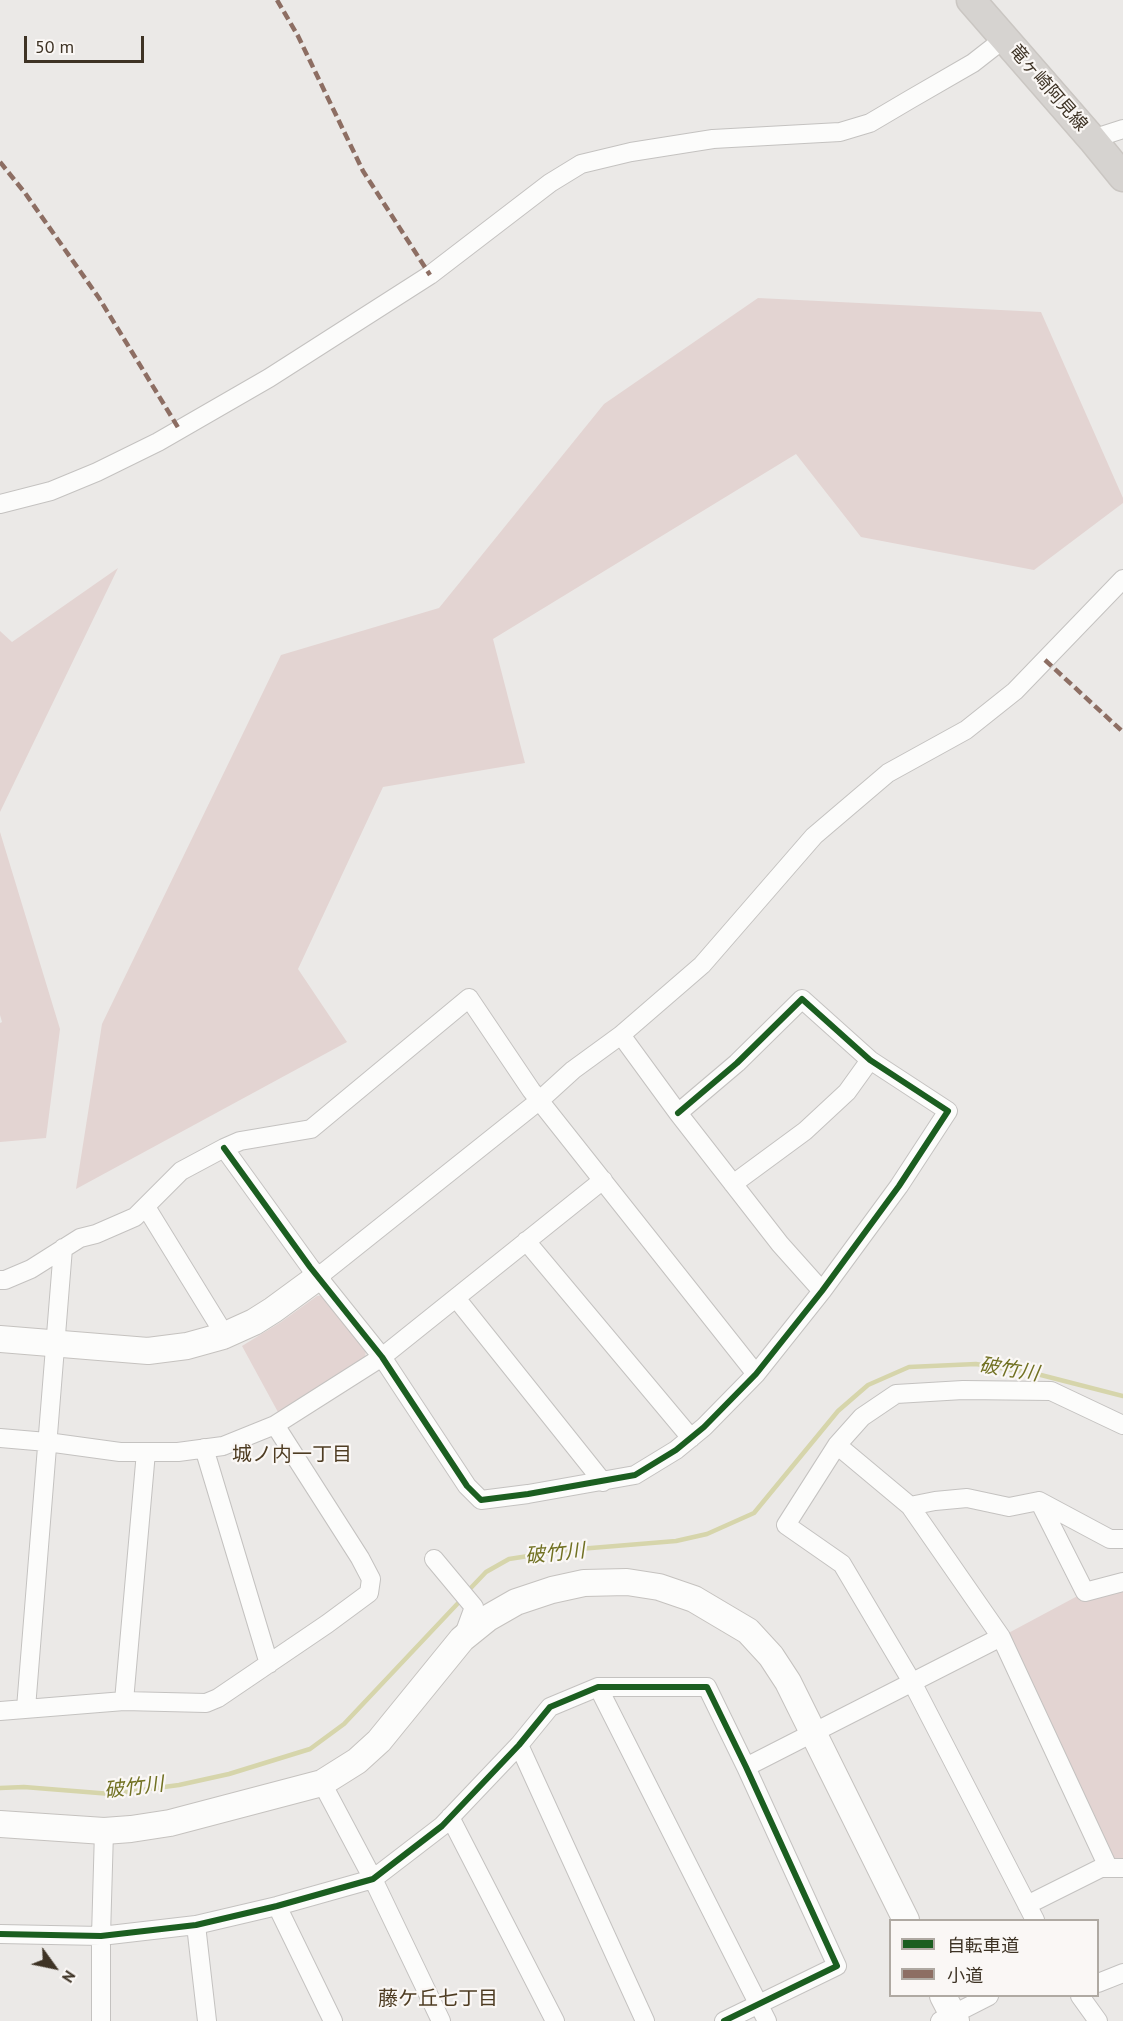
<!DOCTYPE html>
<meta charset="utf-8">
<style>
body{margin:0}
#map{position:relative;width:1123px;height:2021px;overflow:hidden;background:#ebe9e7;font-family:"PT Sans","Noto Sans JP",sans-serif}
canvas{display:block}
.legend{position:absolute;left:889px;top:1919px;width:210px;height:78px;box-sizing:border-box;background:#faf7f5;border:2px solid #afa9a2;margin:0;padding:8px 10px;list-style:none;font-size:18px;color:#3e3325}
.legend li{display:flex;align-items:center;gap:12px;height:30px}
.legend b{width:30px;border:2px solid #afa9a2}
.north{position:absolute;left:24px;top:1937px;width:60px;height:60px;-webkit-text-stroke:4px #faf7f5;paint-order:stroke;rotate:123deg;font-size:16px;font-weight:700;line-height:24px;text-align:center;color:#3e3325}
.north::after{content:'';display:block;margin:auto;width:21px;height:27px;background:#3e3325;clip-path:polygon(50% 0,100% 100%,50% 72%,0 100%)}
.scale{position:absolute;left:24px;top:36px;width:120px;height:27px;box-sizing:border-box;border:3px solid #3e3325;border-top:0;padding-left:8px;font-size:18px;line-height:21px;white-space:nowrap;color:#3e3325;-webkit-text-stroke:4px #faf7f5;paint-order:stroke}
</style>
<div id="map">
<canvas width="1123" height="2021"></canvas>
<ul class="legend">
<li><b style="height:8px;background:#1b5e20"></b>自転車道</li>
<li><b style="height:8px;background:#8d6e63"></b>小道</li>
</ul>
<div class="north">N</div>
<div class="scale">50 m</div>
</div>
<script>
const ctx = document.querySelector('canvas').getContext('2d');
ctx.lineJoin = 'round';
function fill(path, color) { ctx.fillStyle = color; ctx.fill(path, 'evenodd'); }
const toPath = rows => new Path2D(rows.map(r => 'M' + r).join(''));
function trace(path, color, width, dash) { ctx.strokeStyle = color; ctx.lineWidth = width; ctx.lineCap = dash ? 'butt' : 'round'; ctx.setLineDash(dash || []); ctx.stroke(path); }
function label(font, color, halo, rows, align = 'center') {
  ctx.font = font + ' "PT Sans","Noto Sans JP",sans-serif'; ctx.lineWidth = 4.5; ctx.setLineDash([]); ctx.textBaseline = 'middle'; ctx.strokeStyle = halo; ctx.fillStyle = color; for (const [text, x, y, turn = 0] of rows) {
    ctx.save(); ctx.translate(x, y); ctx.rotate((+turn || 0) * Math.PI / 180); ctx.textAlign = isNaN(turn) ? turn : align; if (halo) ctx.strokeText(text, 0, 0); ctx.fillText(text, 0, 0); ctx.restore();
  }
}
const green = toPath([
 [758,298,1041,312,1123,498,1123,503,1034,570,861,537,796,454,493,639,525,763,383,787,298,969,347,1042,76,1189,102,1024,281,655,439,608,604,404],
 [118,568,0,812,0,631,12,642],
 [0,832,60,1029,46,1138,0,1142,0,1023,2,1022,0,1015],
 [323,1295,366,1349,365,1359,279,1414,242,1346,281,1322,317,1296],
 [1123,1582,1123,1869,1101,1868,1001,1637,1085,1592]
]);
const stream = toPath([
 [466,1593,486,1572,509,1559,567,1550,676,1541,707,1534,754,1513,838,1411,868,1385,909,1367,976,1364,1037,1374,1123,1396],
 [0,1788,24,1787,111,1794,179,1785,229,1774,310,1749,344,1724,461,1600]
]);
const street = toPath([
 [1092,139,1123,129],
 [0,504,51,491,97,472,158,442,269,378,430,275,550,183,581,164,631,152,713,139,840,132,870,123,909,100,973,63,1005,38],
 [621,1035,678,1113,780,1244,822,1291],
 [224,1148,310,1267,382,1357,467,1486,481,1500,528,1494,635,1475,676,1450,704,1427,756,1374,822,1291,899,1186,948,1111,870,1060,802,999,737,1063,678,1113],
 [733,1184,805,1131,847,1092,870,1060],
 [146,1207,218,1324,223,1336],
 [526,1241,691,1438],
 [318,1277,540,1100,573,1070,621,1035,702,965,814,836,888,773,966,730,1015,691,1123,579],
 [0,1280,5,1280,31,1269,80,1238,96,1234,135,1217,181,1171,224,1148,240,1141,311,1129,469,998,531,1090,756,1374],
 [456,1298,603,1482],
 [0,1438,47,1442,120,1452,178,1452,223,1446,275,1425,382,1357,603,1180],
 [837,1445,910,1506,1001,1637,1108,1867],
 [204,1448,269,1664],
 [1039,1501,1085,1592,1123,1582],
 [910,1506,935,1501,967,1498,1009,1507,1039,1501,1110,1539,1123,1539],
 [434,1559,474,1607,463,1637],
 [598,1687,767,2021],
 [124,1701,146,1452],
 [26,1708,63,1248],
 [0,1711,124,1701,206,1703,218,1698,327,1624,369,1593,371,1579,360,1558,275,1425],
 [519,1745,645,2021],
 [746,1767,1001,1637],
 [322,1783,373,1879,441,2021],
 [450,1817,555,2021],
 [1027,1905,1101,1868,1123,1868],
 [277,1906,333,2021],
 [1035,1920,912,1682,842,1564,786,1525,837,1445,862,1417,896,1394,963,1390,1051,1391,1123,1425],
 [196,1925,207,2021],
 [0,1934,101,1936,196,1925,277,1906,373,1879,442,1826,519,1745,550,1707,598,1687,707,1687,746,1767,837,1966,724,2021],
 [1098,1983,1123,1973],
 [1080,1996,1098,2021],
 [101,2021,101,1936,104,1831],
 [940,2021,989,1996]
]);
const secondary = toPath([
 [0,1339,148,1351,187,1346,223,1336,254,1322,273,1310,318,1277],
 [0,1824,104,1831,131,1829,170,1823,322,1783,357,1761,379,1741,462,1639,488,1618,516,1602,552,1590,584,1583,627,1582,659,1587,694,1599,748,1631,771,1656,788,1682,906,1920],
 [943,1996,956,2021]
]);
const primary = toPath([
 [971,0,1092,139,1123,177]
]);
const quiet = toPath([
 [277,0,298,36,363,171,430,275],
 [0,162,25,193,99,298,179,429],
 [1045,660,1123,732]
]);
const cycleway = toPath([
 [224,1148,310,1267,382,1357,467,1486,481,1500,528,1494,635,1475,676,1450,704,1427,756,1374,822,1291,899,1186,948,1111,870,1060,802,999,737,1063,678,1113],
 [0,1934,101,1936,196,1925,277,1906,373,1879,442,1826,519,1745,550,1707,598,1687,707,1687,746,1767,837,1966,724,2021]
]);
const streetNames = [
 ["竜ヶ崎阿見線",1048,88,49]
];
const waterNames = [
 ["破竹川",1009,1370,9],
 ["破竹川",555,1554,-6],
 ["破竹川",134,1788,-7]
];
const neighbourhoodNames = [
 ["城ノ内一丁目",292,1455],
 ["藤ケ丘七丁目",438,1999]
];
fill(green, '#e3d4d2');
trace(stream, '#d6d5ab', 4.5);
trace(street, '#c4c2c0', 20);
trace(secondary, '#c5c2bf', 28);
trace(primary, '#cac6c2', 31);
trace(street, '#fcfcfb', 18);
trace(secondary, '#fcfcfb', 26);
trace(primary, '#d6d3d0', 28);
trace(quiet, '#8d6e63', 4.5, [9, 4.5]);
trace(cycleway, '#1b5e20', 6);
label('18px', '#3e3325', '#faf7f5', streetNames);
label('italic 20px', '#717122', '#faf7f5', waterNames);
label('20px', '#4e3c22', '#faf7f5', neighbourhoodNames);
</script>
